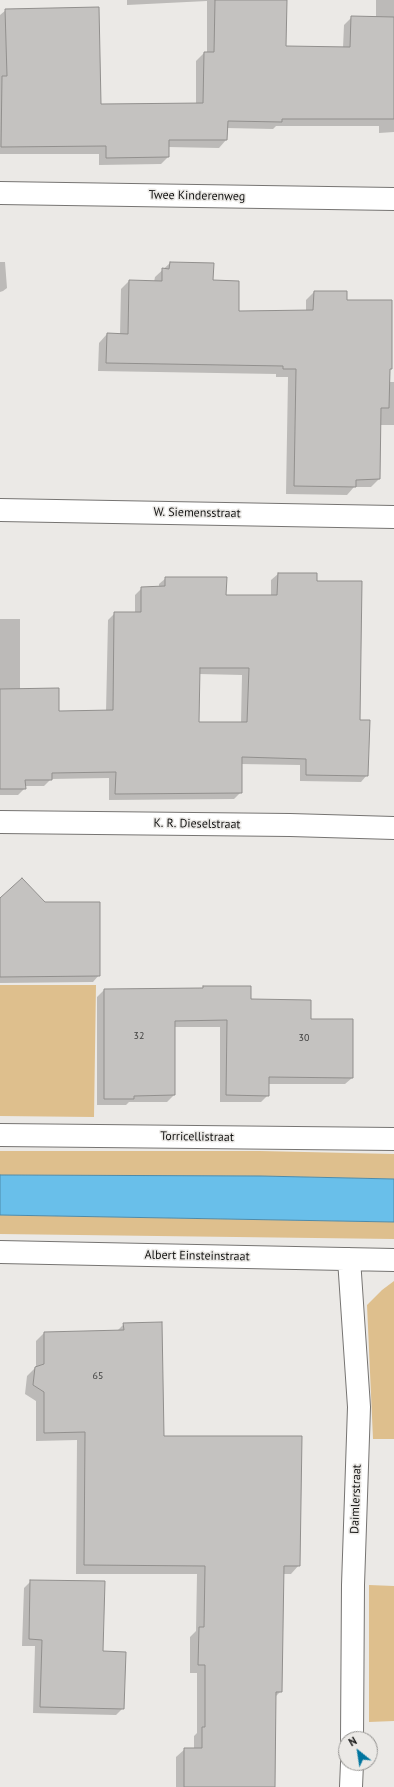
<!DOCTYPE html>
<style>
body{margin:0}
#map{position:relative;width:394px;height:1787px;overflow:hidden;background:#ebe9e6;font-family:"PT Sans",sans-serif}
canvas{display:block}
.north{position:absolute;left:338px;top:1731px;width:40px;height:40px;box-sizing:border-box;background:#ebe9e6;border:1px solid #949391;border-radius:50%;rotate:330deg;font-size:11px;font-weight:700;line-height:16px;text-align:center;color:#121211}
.north::after{content:'';display:block;margin:auto;width:14px;height:18px;background:#00759f;clip-path:polygon(50% 0,100% 100%,50% 72%,0 100%)}
</style>
<div id="map">
<canvas width="394" height="1787"></canvas>
<div class="north">N</div>
</div>
<script>
const ctx = document.querySelector('canvas').getContext('2d');
ctx.lineJoin = 'round';
function fill(path, color) { ctx.fillStyle = color; ctx.fill(path, 'evenodd'); }
const toPath = rows => new Path2D(rows.map(r => 'M' + r).join(''));
function trace(path, color, width, dash) { ctx.strokeStyle = color; ctx.lineWidth = width; ctx.lineCap = dash ? 'butt' : 'round'; ctx.setLineDash(dash || []); ctx.stroke(path); }
function label(font, color, halo, rows, align = 'center') {
  ctx.font = font + ' "PT Sans",sans-serif'; ctx.lineWidth = 3; ctx.setLineDash([]); ctx.textBaseline = 'middle'; ctx.strokeStyle = halo; ctx.fillStyle = color; for (const [text, x, y, turn = 0] of rows) {
    ctx.save(); ctx.translate(x, y); ctx.rotate((+turn || 0) * Math.PI / 180); ctx.textAlign = isNaN(turn) ? turn : align; if (halo) ctx.strokeText(text, 0, 0); ctx.fillText(text, 0, 0); ctx.restore();
  }
}
const green = toPath([
 [0,985,96,985,94,1117,0,1116],
 [0,1151,260,1151,394,1154,394,1179,261,1176,0,1175],
 [0,1215,394,1222,394,1239,0,1234],
 [394,1281,394,1439,373,1439,367,1305,382,1290],
 [369,1585,394,1586,394,1721,369,1722]
]);
const water = toPath([
 [0,1175,261,1176,394,1179,394,1222,0,1215,0,1175]
]);
const shadow = toPath([
 [127,0,286,0,285,47,343,48,344,25,352,17,376,18,376,0,394,0,394,132,379,133,379,126,276,126,273,129,226,128,226,140,219,148,168,147,168,157,161,164,99,165,99,154,0,154,0,15,6,10,100,105,196,104,196,61,204,53,207,53,207,1,127,5],
 [0,262,5,262,7,288,3,291,0,292],
 [170,263,212,281,238,312,306,311,306,300,314,292,346,301,391,301,390,382,394,382,394,425,379,425,379,479,371,487,354,487,347,495,286,494,288,377,276,377,276,374,98,371,99,343,107,334,120,335,121,289,129,281,154,282,155,277],
 [278,574,316,582,359,721,367,775,361,782,300,781,300,765,241,764,241,792,234,799,109,800,109,778,51,779,44,786,24,786,25,788,18,795,0,795,0,619,20,619,20,690,58,712,106,712,108,620,115,613,135,613,135,595,142,588,159,588,159,584,166,578,225,596,271,596,271,580],
 [199,674,242,675,241,723,198,723],
 [0,900,45,903,99,975,93,982,0,983],
 [104,990,250,1000,310,1020,352,1078,345,1084,268,1084,268,1095,261,1102,220,1102,220,1027,174,1027,174,1095,167,1102,129,1102,126,1105,97,1105,97,997],
 [124,1324,163,1437,299,1565,291,1574,283,1574,281,1691,275,1697,274,1787,176,1787,176,1757,185,1749,194,1749,194,1736,197,1733,197,1673,190,1673,190,1637,196,1631,197,1574,76,1574,77,1440,36,1441,36,1401,25,1394,27,1376,36,1367,36,1341,44,1333,117,1331],
 [31,1581,102,1652,123,1708,116,1715,33,1713,35,1646,22,1646,24,1588]
]);
const building = toPath([
 [215,0,287,0,286,46,350,47,351,16,394,17,394,119,282,119,282,122,228,121,227,140,169,140,169,157,106,158,106,146,1,147,2,76,7,76,5,9,99,7,101,104,203,103,204,52,214,52,215,0],
 [170,262,214,263,213,280,239,281,239,311,313,310,314,291,347,291,347,300,392,300,392,369,390,369,389,408,381,408,380,479,356,480,356,487,294,486,296,369,283,369,283,366,106,363,107,333,128,334,129,280,162,281,162,268,169,269,170,262],
 [278,573,317,573,317,581,362,581,360,720,370,720,368,776,306,775,306,759,242,757,242,793,115,794,116,772,52,773,52,780,25,780,26,789,0,789,0,689,59,688,59,711,113,710,114,612,141,612,141,587,165,586,165,577,227,577,226,595,277,595,278,573],
 [200,668,249,668,247,722,199,722,200,668],
 [22,878,45,902,100,902,100,976,0,977,0,898,22,878],
 [203,986,251,986,251,999,311,1000,311,1019,353,1019,353,1078,269,1077,269,1096,226,1095,227,1020,175,1021,175,1095,134,1096,134,1099,104,1099,104,989,203,988,203,986],
 [162,1322,164,1436,302,1436,300,1566,284,1566,282,1692,276,1692,275,1787,184,1787,184,1748,202,1748,202,1727,205,1727,205,1665,198,1665,199,1627,204,1627,205,1566,84,1565,85,1432,44,1433,44,1392,33,1385,35,1367,44,1364,44,1332,124,1330,123,1323,162,1322],
 [30,1580,105,1581,103,1651,126,1652,124,1709,40,1707,42,1640,29,1639,30,1580]
]);
const minor = toPath([
 [0,193,394,199],
 [0,510,394,517],
 [0,822,290,825,394,828],
 [0,1135,394,1139],
 [0,1252,394,1260],
 [349,1259,359,1407,353,1585,352,1739],
 [351,1787,352,1763]
]);
const numberNames = [
 ["32",139,1036],
 ["30",304,1038],
 ["65",98,1376]
];
const streetNames = [
 ["Twee Kinderenweg",197,196,1],
 ["W. Siemensstraat",197,513,1],
 ["K. R. Dieselstraat",197,824,1],
 ["Torricellistraat",197,1137,1],
 ["Albert Einsteinstraat",197,1256,1],
 ["Daimlerstraat",356,1499,-88]
];
fill(green, '#debf8d');
fill(water, '#69bfea');
trace(water, '#4f8ba9', 1);
fill(shadow, '#0003');
fill(building, '#c4c2c0');
trace(building, '#918f8d', 1);
trace(minor, '#767472', 24);
trace(minor, '#fff', 22);
label('10px', '#3e3e3d', null, numberNames);
label('12px', '#121211', '#ebe9e6', streetNames);
</script>
